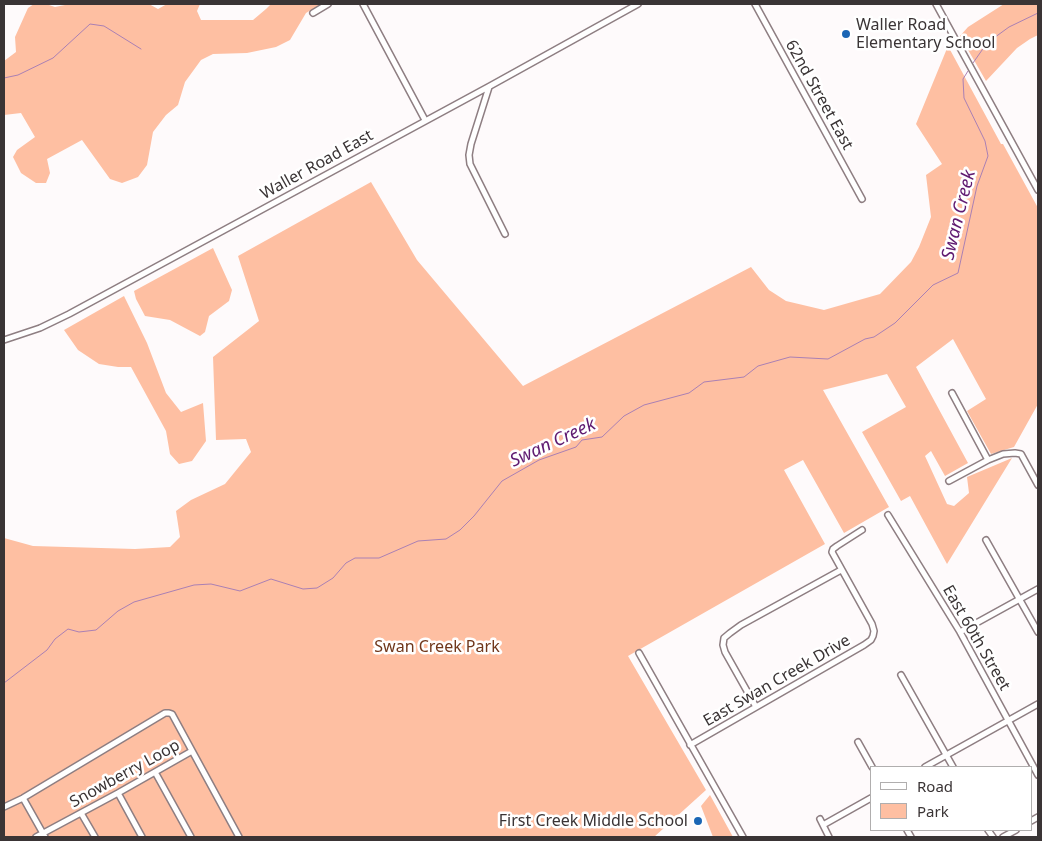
<!DOCTYPE html>
<style>
body{margin:0}
#map{position:relative;width:1042px;height:841px;overflow:hidden;background:#fefafb;font-family:"Noto Sans",sans-serif}
canvas{display:block}
.frame{position:absolute;inset:0;border:5px solid #3a3435;pointer-events:none}
.legend{position:absolute;left:870px;top:766px;width:162px;height:65px;box-sizing:border-box;background:#fff;border:1px solid #b0aeae;margin:0;padding:6px 9px;list-style:none;font-size:15px;color:#3a3435}
.legend li{display:flex;align-items:center;gap:10px;height:25px}
.legend b{width:25px;border:1px solid #b0aeae}
</style>
<div id="map">
<canvas width="1042" height="841"></canvas>
<div class="frame"></div>
<ul class="legend">
<li><b style="height:6px;background:#fff"></b>Road</li>
<li><b style="height:14px;background:#febfa2"></b>Park</li>
</ul>
</div>
<script>
const ctx = document.querySelector('canvas').getContext('2d');
ctx.lineJoin = 'round';
function fill(path, color) { ctx.fillStyle = color; ctx.fill(path, 'evenodd'); }
const toPath = rows => new Path2D(rows.map(r => 'M' + r).join(''));
function trace(path, color, width, dash) { ctx.strokeStyle = color; ctx.lineWidth = width; ctx.lineCap = dash ? 'butt' : 'round'; ctx.setLineDash(dash || []); ctx.stroke(path); }
function label(font, color, halo, rows, align = 'center') {
  ctx.font = font + ' "Noto Sans",sans-serif'; ctx.lineWidth = 5; ctx.setLineDash([]); ctx.textBaseline = 'middle'; ctx.strokeStyle = halo; ctx.fillStyle = color; for (const [text, x, y, turn = 0] of rows) {
    ctx.save(); ctx.translate(x, y); ctx.rotate((+turn || 0) * Math.PI / 180); ctx.textAlign = isNaN(turn) ? turn : align; if (halo) ctx.strokeText(text, 0, 0); ctx.fillText(text, 0, 0); ctx.restore();
  }
}
const green = toPath([
 [34,4,46,4,55,7,70,4,149,4,158,9,167,4,200,4,197,11,201,20,253,20,266,9,271,4,321,4,306,13,290,40,276,47,247,53,213,54,201,60,185,82,178,105,166,115,153,132,147,165,138,177,122,183,110,179,82,140,47,159,50,173,46,183,36,183,21,173,13,157,17,150,35,137,21,113,4,115,4,61,16,52,15,37,28,8],
 [1004,4,1038,4,1038,35,1030,39,1017,48,986,81,960,36,968,27],
 [948,46,1001,144,1003,144,1038,208,1038,404,1014,447,991,454,967,411,986,399,953,339,916,367,968,463,945,476,931,451,925,456,947,504,954,506,969,493,967,477,1012,458,947,564,910,496,901,501,862,432,906,407,887,374,823,390,889,507,844,533,803,460,784,470,825,544,628,656,706,790,654,837,4,837,4,538,33,546,135,549,170,547,180,537,176,511,191,500,225,484,251,452,246,439,216,440,213,357,259,321,238,256,371,182,417,260,523,386,751,267,769,290,786,301,824,310,880,294,911,262,919,247,931,217,926,175,942,164,916,124],
 [213,248,232,290,229,301,209,316,205,332,200,336,170,320,145,316,136,299,134,291],
 [124,296,147,343,166,393,181,412,203,403,206,441,192,461,179,464,170,454,166,431,131,367,118,367,99,364,78,350,64,330],
 [710,795,733,837,713,837,701,806]
]);
const stream = toPath([
 [973,63,987,43,1009,27,1038,13],
 [4,78,18,75,53,58,90,24,104,26,141,49],
 [4,683,47,650,55,639,68,629,79,632,96,630,118,611,134,602,194,585,211,584,240,591,271,579,303,589,317,588,333,578,346,563,355,558,379,558,418,541,446,539,460,530,474,516,502,481,539,460,576,447,582,440,602,437,624,416,644,405,689,393,704,382,744,377,758,366,790,357,828,359,865,339,874,337,895,323,933,285,958,273,977,186,988,156,985,141,964,98,963,79,968,71]
]);
const minor = toPath([
 [363,4,425,120],
 [755,4,862,199],
 [936,4,1038,190],
 [313,13,328,4],
 [489,87,471,144,469,155,470,164,505,234],
 [4,340,40,328,69,314,490,86,638,4],
 [952,393,988,460],
 [949,481,988,460,1003,454,1015,453,1021,454,1038,485],
 [888,515,960,632,1038,775],
 [986,540,1038,632],
 [960,632,1038,589],
 [639,653,743,837],
 [901,675,953,767],
 [756,707,725,652,723,645,724,638,730,633,741,625,841,570],
 [858,742,872,767],
 [690,745,864,645,871,640,873,636,874,631,872,624,832,552,833,549,837,546,862,530],
 [925,767,1038,704],
 [155,772,191,837],
 [118,793,142,837],
 [23,798,45,837],
 [4,807,23,798,165,713,169,713,172,714,239,837],
 [81,813,95,837],
 [820,819,829,837],
 [1031,821,1038,817],
 [823,825,871,798],
 [907,830,911,837],
 [988,830,993,837],
 [36,837,118,793,192,751],
 [1003,837,1016,830]
]);
const markers = [
 [846,34,5,"#1b66b5"],
 [698,821,5,"#1b66b5"]
];
const poiNames = [
 ["Waller Road",856,25],
 ["Elementary School",856,43],
 ["First Creek Middle School",688,821,"right"]
];
const streetNames = [
 ["62nd Street East",819,95,61],
 ["Waller Road East",317,165,-29],
 ["East 60th Street",976,638,60],
 ["East Swan Creek Drive",777,681,-30],
 ["Snowberry Loop",125,774,-29]
];
const parkNames = [
 ["Swan Creek Park",437,647]
];
const waterNames = [
 ["Swan Creek",959,215,-76],
 ["Swan Creek",553,443,-25]
];
fill(green, '#febfa2');
trace(stream, '#aa80b4', 1);
trace(minor, '#8e7e82', 8);
trace(minor, '#fff', 5);
for (const [x, y, r, color] of markers) { const dot = new Path2D(); dot.arc(x, y, r, 0, 2 * Math.PI); ctx.fillStyle = color; ctx.fill(dot); trace(dot, '#fff', 2); }
label('16px', '#3a3435', '#fff', poiNames, 'left');
label('16px', '#3a3435', '#fff', streetNames);
label('16px', '#70371b', '#fff', parkNames);
label('italic 18px', '#601b71', '#fff', waterNames);
</script>
